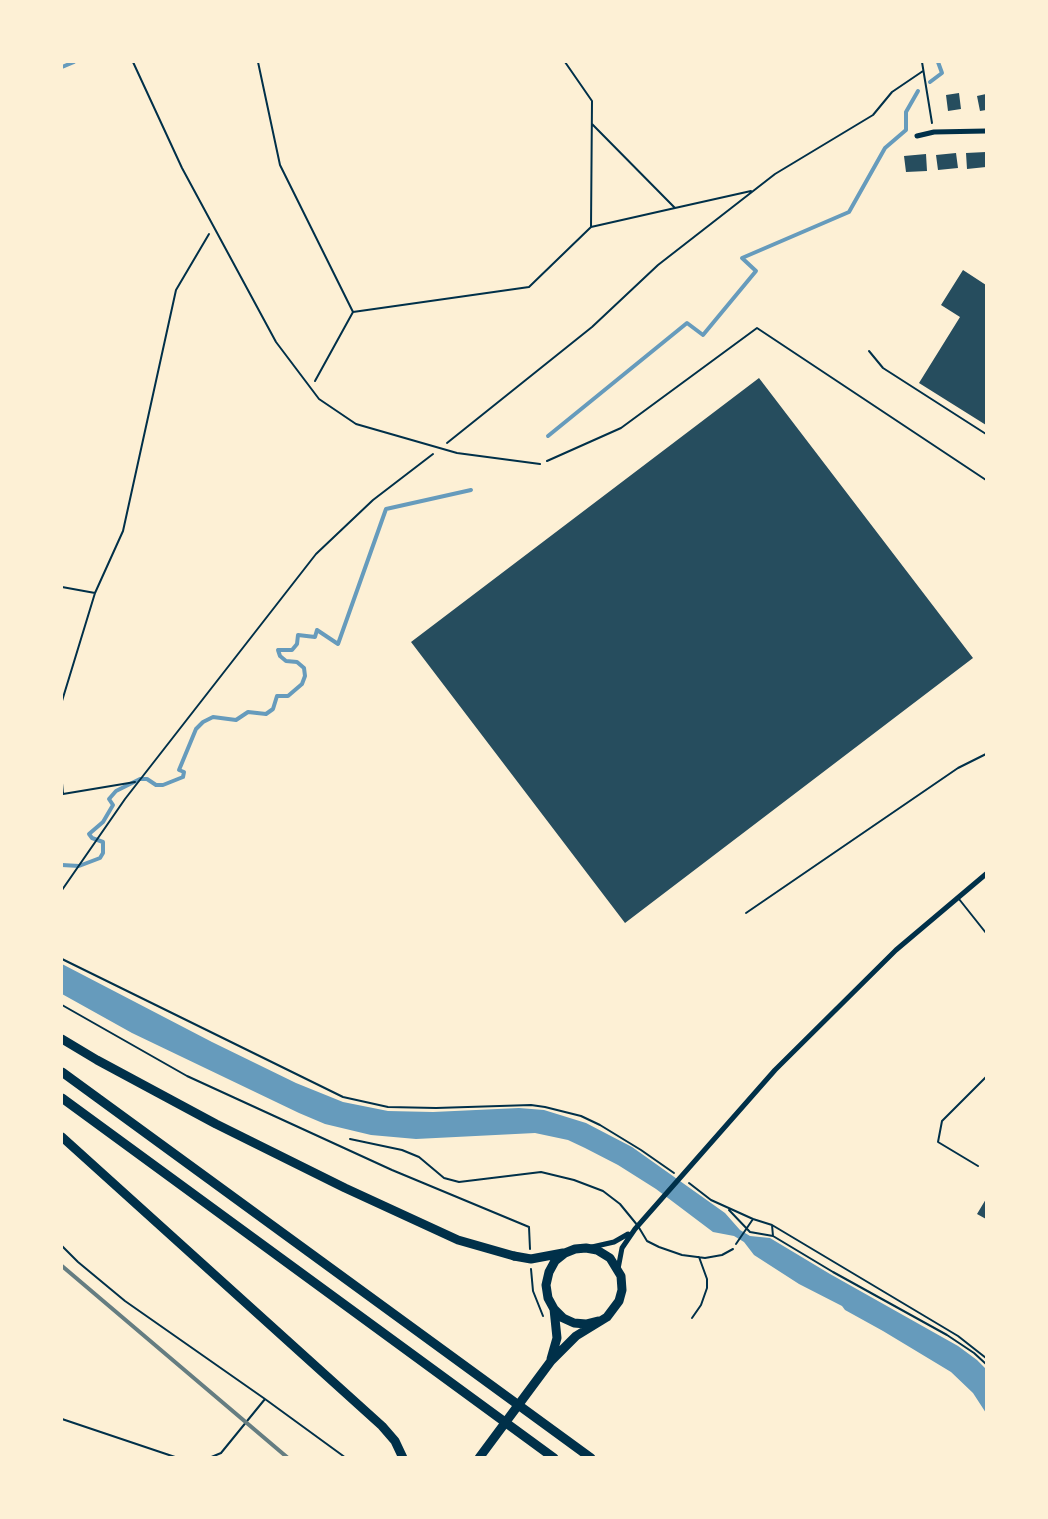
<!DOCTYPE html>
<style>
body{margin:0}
#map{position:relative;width:1048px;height:1519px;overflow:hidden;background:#fdf0d5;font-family:Figtree,sans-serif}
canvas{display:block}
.frame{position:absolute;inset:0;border:63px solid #fdf0d5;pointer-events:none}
</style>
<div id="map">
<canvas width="1048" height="1519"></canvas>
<div class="frame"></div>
</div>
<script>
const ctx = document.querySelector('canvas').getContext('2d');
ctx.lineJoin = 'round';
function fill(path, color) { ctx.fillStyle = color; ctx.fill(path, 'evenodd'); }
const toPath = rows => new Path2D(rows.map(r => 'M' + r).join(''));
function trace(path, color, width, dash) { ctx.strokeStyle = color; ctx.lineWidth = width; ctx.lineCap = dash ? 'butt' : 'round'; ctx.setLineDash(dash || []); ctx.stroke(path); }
const water = toPath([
 [62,964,212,1042,296,1083,343,1102,388,1111,433,1112,519,1108,544,1110,586,1123,632,1147,725,1213,740,1230,750,1236,770,1238,830,1274,958,1346,977,1360,986,1369,986,1413,973,1393,951,1372,883,1331,845,1310,842,1306,799,1284,754,1255,744,1242,734,1236,713,1232,656,1189,618,1165,585,1148,568,1140,535,1133,416,1139,371,1135,325,1124,299,1113,132,1033,62,994]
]);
const stream = toPath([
 [62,67,74,62],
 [930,82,942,73,938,62],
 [548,436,687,323,703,335,756,271,742,258,849,212,885,148,906,130,906,112,918,91],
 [62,865,79,866,100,858,103,853,103,842,92,838,89,834,103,822,113,805,109,799,116,791,140,779,147,779,156,785,163,785,183,777,184,772,179,770,196,729,203,722,213,717,236,720,248,712,266,714,273,709,277,696,288,696,302,684,305,676,304,668,297,662,286,661,280,656,278,650,292,650,297,644,298,635,315,637,317,630,338,644,386,509,471,490]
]);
const building = toPath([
 [959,93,961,109,948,111,946,95],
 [986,94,986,110,980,111,977,96],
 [986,152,986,167,967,169,966,153],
 [956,153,958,168,938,170,936,155],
 [926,154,927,171,906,172,904,156],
 [963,270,986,285,986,425,919,383,960,317,941,305],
 [759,378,973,658,625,923,411,642],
 [986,1199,986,1219,977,1214]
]);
const path = toPath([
 [258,62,280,165,353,312],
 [922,62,932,123],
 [592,124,675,208,751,191],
 [591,227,675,208],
 [353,312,529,287,591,227,592,101,565,62],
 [315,381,353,312],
 [62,384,62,507],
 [447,443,592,327,658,265,775,174,873,115,892,92,923,71],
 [547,461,621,428,757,328,986,480],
 [62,587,95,593],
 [62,701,95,593,123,531,176,290,209,234],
 [62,783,63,794,135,782],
 [62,890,125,799,316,554,373,500,433,454],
 [62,959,343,1097,388,1107,436,1108,531,1105,545,1107,581,1116,600,1125,641,1150,674,1173],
 [62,1005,187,1076,392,1170,529,1227,530,1249],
 [689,1183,711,1200,753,1219],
 [729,1210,750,1232,773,1236,833,1272,947,1335,974,1353,986,1364],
 [772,1225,773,1236],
 [736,1244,753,1219,772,1225,958,1336,986,1358],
 [62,1246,78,1262,125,1301,265,1399,346,1458],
 [531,1269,533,1291,543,1316],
 [62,1419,178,1458],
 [209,1458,221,1453,265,1399]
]);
const service = toPath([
 [133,62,182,168,276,342,319,399,356,424,457,453,540,464],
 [869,351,883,368,986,434],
 [959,899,986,933],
 [746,913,958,768,986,754],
 [350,1139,402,1150,419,1157,444,1178,459,1182,541,1172,574,1180,603,1191,620,1204,638,1226,647,1241,659,1247,682,1255,705,1258,722,1255,733,1249],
 [978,1166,938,1142,942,1121,986,1077],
 [692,1318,701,1305,707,1288,707,1279,699,1257]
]);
const minor = toPath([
 [917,136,934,132,986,131],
 [592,1247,614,1242,628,1234],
 [618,1269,622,1248,635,1229,775,1070,896,950,986,874]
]);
const trunk = toPath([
 [514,1256,531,1259,563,1253],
 [551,1359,557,1338,554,1309],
 [479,1458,551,1361,576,1336,607,1317,619,1301,622,1290,621,1276,610,1258,597,1250,586,1248,575,1249,565,1253,555,1261,549,1272,546,1285,548,1298,554,1309,563,1318,574,1323,586,1324,598,1321]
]);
const motorway = toPath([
 [62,1039,97,1060,216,1124,345,1188,458,1240,514,1256],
 [62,1072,591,1458],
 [62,1098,554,1458],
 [62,1137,382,1426,395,1441,403,1458]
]);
const rail = toPath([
 [62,1266,288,1458]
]);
fill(water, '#669bbc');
trace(stream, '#669bbc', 4);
fill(building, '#264d5e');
trace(path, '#003049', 2);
trace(service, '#003049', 2);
trace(minor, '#003049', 5);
trace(trunk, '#003049', 9);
trace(motorway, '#003049', 9);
trace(rail, '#657d81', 4);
</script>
